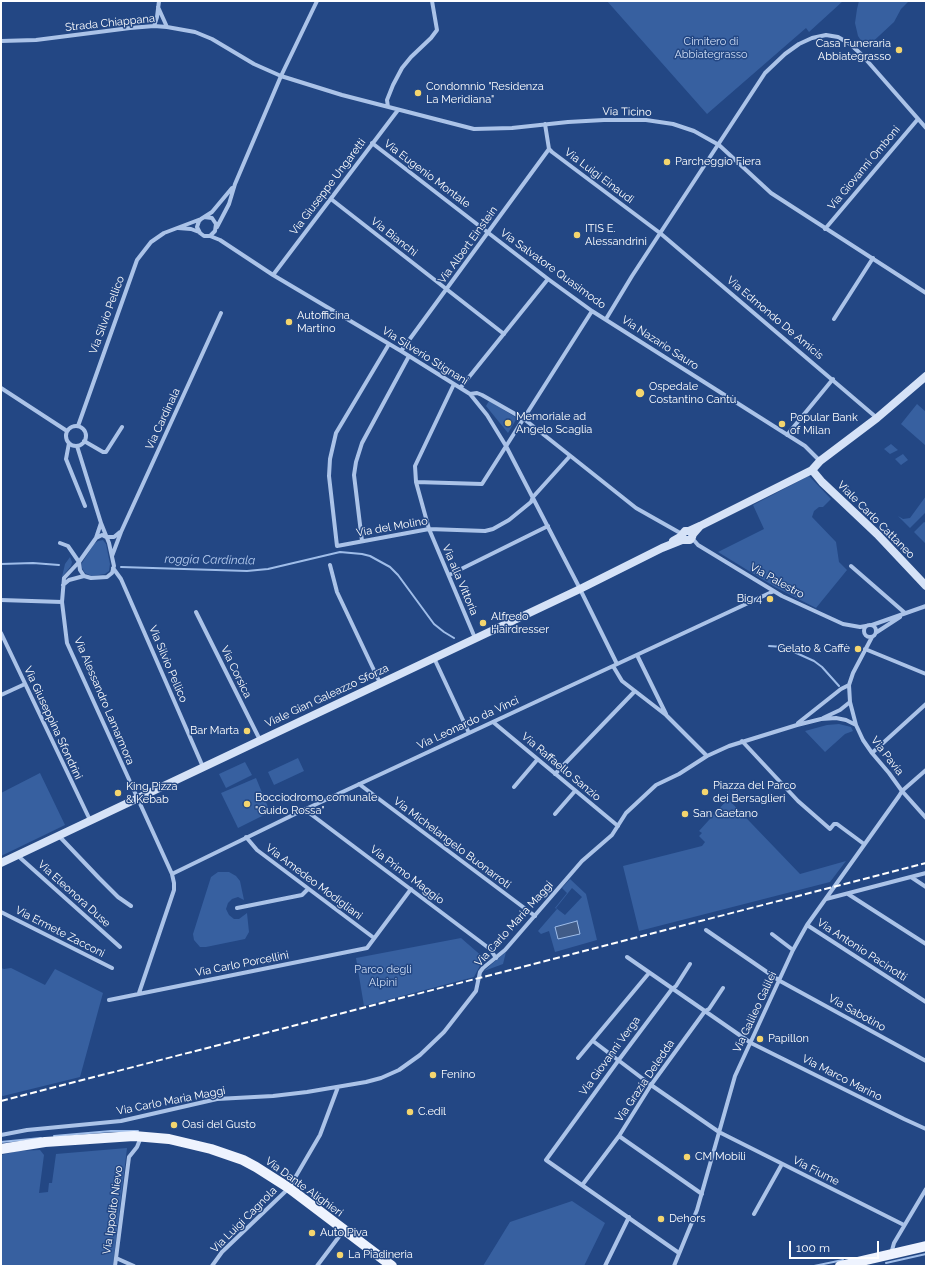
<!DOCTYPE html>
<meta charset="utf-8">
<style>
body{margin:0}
#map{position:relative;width:927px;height:1267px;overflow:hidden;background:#234784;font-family:Raleway,sans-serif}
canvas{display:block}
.frame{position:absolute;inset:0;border:2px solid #fff;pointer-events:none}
.scale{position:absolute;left:789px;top:1241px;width:90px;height:18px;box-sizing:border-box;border:2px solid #fff;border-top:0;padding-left:5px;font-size:12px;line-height:14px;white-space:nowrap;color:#fff;-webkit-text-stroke:3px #234784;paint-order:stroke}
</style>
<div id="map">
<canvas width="927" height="1267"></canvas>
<div class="frame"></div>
<div class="scale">100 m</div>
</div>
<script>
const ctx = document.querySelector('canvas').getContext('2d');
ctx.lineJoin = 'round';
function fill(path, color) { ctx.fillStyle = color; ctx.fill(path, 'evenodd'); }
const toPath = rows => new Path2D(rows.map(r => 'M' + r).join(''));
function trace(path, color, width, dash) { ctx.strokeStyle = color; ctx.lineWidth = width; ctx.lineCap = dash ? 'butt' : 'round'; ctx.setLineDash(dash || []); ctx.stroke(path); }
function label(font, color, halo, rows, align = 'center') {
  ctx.font = font + ' Raleway,sans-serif'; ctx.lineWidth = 3; ctx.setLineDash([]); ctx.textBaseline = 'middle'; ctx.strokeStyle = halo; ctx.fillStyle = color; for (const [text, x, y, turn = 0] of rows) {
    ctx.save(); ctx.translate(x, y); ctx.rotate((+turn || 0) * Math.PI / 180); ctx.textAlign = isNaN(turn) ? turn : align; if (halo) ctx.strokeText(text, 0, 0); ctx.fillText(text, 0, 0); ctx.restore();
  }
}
const green = toPath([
 [607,1,843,1,809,32,806,28,707,114],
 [859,1,909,1,901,9,894,22,866,48,858,36,855,23,857,9],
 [489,401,517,418,508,433,486,406],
 [917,404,926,412,925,445,901,424],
 [891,444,898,450,890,454,884,449],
 [903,454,908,460,901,465,895,459],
 [809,476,831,499,823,507,819,507,814,511,812,517,836,542,839,562,847,570,816,608,775,587,718,552,764,529,753,505],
 [926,496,926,512,910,528,898,516,903,519,910,518],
 [924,522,926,523,926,544,914,532],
 [103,540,106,544,110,564,109,571,105,574,92,576,85,573,82,568,82,563,94,544,98,541],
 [70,557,72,562,71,566,62,577,65,564],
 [839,724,851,727,853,731,845,734,825,752,805,731,827,725],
 [298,758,304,771,274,785,268,772],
 [245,762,252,775,226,788,219,774],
 [40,773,65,825,1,856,1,793],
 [256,778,270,812,238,828,221,793],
 [728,799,800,874,846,861,830,882,639,931,623,866,702,846,705,842,699,836,702,833,699,831],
 [218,872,229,872,236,876,240,881,244,900,238,897,232,899,228,903,226,909,229,915,234,919,239,919,247,913,249,932,245,939,206,947,200,947,194,940,193,934,211,877],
 [570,879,586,894,597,940,555,952,549,931,541,934,538,931,557,909,555,908,567,893,562,888],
 [572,888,582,897,565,915,556,908],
 [461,938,484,958,474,977,364,1006,356,958],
 [506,952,503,964,484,971,494,962],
 [1,968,4,969,11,968,45,985,55,969,103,993,80,1077,3,1096,1,1095],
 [127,1148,113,1266,1,1266,1,1155,18,1151,40,1150,44,1155,39,1193,48,1192,49,1183,52,1183,56,1154],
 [572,1201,605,1223,584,1266,483,1266,510,1222]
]);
const water = toPath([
 [577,921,580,934,558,939,555,927,577,921]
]);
const stream = toPath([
 [1,564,33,563,59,565],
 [121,567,247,571,268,569,340,552,362,554,370,556,390,567,398,575,434,624,444,632,454,638],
 [769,646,783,647,814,661,822,667,839,686],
 [54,1136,111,1131,138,1131],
 [1,1142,41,1138],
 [886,1263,926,1254],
 [814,1266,843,1260]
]);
const street = toPath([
 [158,7,167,27],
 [154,26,157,17,159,1],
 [1,41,36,40,130,28,154,26,167,27,195,32,212,39,254,64,281,76,342,95,474,129,512,128,568,122,604,120,646,120,673,124,694,131,719,145,771,193,926,293],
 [388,107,387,100,393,85,402,68,411,57,431,38,437,30,432,1],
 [545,124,549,149,552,152,660,233,877,418],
 [372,143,548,279,592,311,805,446,820,461],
 [331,199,504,334],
 [204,217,212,218,216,224,215,231,210,236,204,236,200,233,197,227,199,221,201,219,212,212,232,188],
 [217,227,229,204,235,184,281,76,317,1],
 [178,228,191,229,199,232],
 [825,229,918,119],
 [210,236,220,240,273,275,401,351,470,394,487,415,506,446,577,583,617,664],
 [273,275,398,110],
 [606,319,632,276,765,73,785,54,799,44,812,38,826,35,838,37,850,44,862,55,926,128],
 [834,319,873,258],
 [389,344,336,433,330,459,329,476,337,546,429,529,485,531,493,529,509,520,531,502,533,497,570,456],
 [401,351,549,149],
 [454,384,415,466,416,482,429,529,475,638],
 [461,387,548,279],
 [1,388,67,431],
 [470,394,477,393,482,395,524,419,636,508,682,534],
 [78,426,137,260,151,242,164,233,201,219],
 '66 436a10 10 0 1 1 20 0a10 10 0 1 1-20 0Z',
 [787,435,833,379],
 [84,441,103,452,106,452,122,427],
 [69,443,66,459,85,506],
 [77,446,101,523,109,543,114,566,112,573,107,577,91,578,84,576,80,570,79,562],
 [416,482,482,484,592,311],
 [101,523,96,538,79,562,64,578,62,602,67,643,172,874,174,883,174,890,139,993],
 [96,538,102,535,106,537,114,537,120,532],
 [692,538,698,545,782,596,843,624,860,627,866,626],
 [362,541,354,475,356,462,362,443,409,356],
 [60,543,68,546,79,562],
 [112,556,121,532,221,313],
 [330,565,337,592,380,683],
 [851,566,905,613],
 [113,568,121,579,203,767],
 [449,575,548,526],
 [63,585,69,580,84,576],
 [1,600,62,602],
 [196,612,260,740],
 '864 631a6 6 0 1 1 12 0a6 6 0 1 1-12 0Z',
 [872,625,926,606],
 [877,632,900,617],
 [1,633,90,820],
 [872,637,853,673,849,685,850,702,856,725,863,740,872,753,889,773,902,791,926,818],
 [865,649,926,674],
 [637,655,666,714],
 [434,658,469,733],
 [613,666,622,681,666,715,707,756],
 [1,695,25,684],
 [823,718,840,710,850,702],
 [493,722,618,826],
 [798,723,841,689,849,685],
 [742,741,798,801,830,829,834,824,837,824,864,844],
 [872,753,926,704],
 [555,774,635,691],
 [359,784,535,916],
 [514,787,537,760],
 [304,809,490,949,496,958],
 [555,814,575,791],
 [59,836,99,878,118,897,131,906],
 [246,837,257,850,374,938],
 [17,855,120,947],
 [172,874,293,815,774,591],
 [911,877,926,887],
 [848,894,926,944],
 [826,899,926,873],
 [237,908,302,895,308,889],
 [1,912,112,968],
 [807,925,926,1002],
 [706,930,780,981,926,1061],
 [772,934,793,950],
 [627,957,751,1043,904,1119,926,1129],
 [109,1000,367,948,411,889],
 [593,1041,651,1085,719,1132,904,1225],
 [578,1058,649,973],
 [1,1135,27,1130,121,1121,217,1099,273,1096,307,1092,366,1082,381,1078,399,1070,420,1055,444,1032,476,991,480,972,483,968,505,950,582,861,612,835,626,813,656,785,679,774,707,756,729,746,797,725,821,719,836,718,846,720,856,725],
 [619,1136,702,1194],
 [583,1184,619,1136,651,1085,705,1011,709,1009,723,988],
 [754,1214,782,1164],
 [679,1253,546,1160,618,1061,672,989,676,986,690,964],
 [891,1254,894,1243,926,1189],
 [116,1258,134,1266],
 [115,1266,129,1157,137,1147,141,1137],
 [212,1266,222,1252,289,1188,320,1135,338,1087],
 [317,1266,344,1230],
 [605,1266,629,1217],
 [674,1266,697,1210,735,1076,793,950,807,925,899,796,902,791,926,770]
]);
const secondary = toPath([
 [812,470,822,482,877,534,926,586],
 [673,541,680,537,685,531,689,531,700,526,812,470,820,461,877,418,926,376],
 [1,863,580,589,662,548,682,540,690,540,692,537,693,534,700,526]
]);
const primary = toPath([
 [1,1149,45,1142,134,1136,169,1139,211,1149,243,1160,256,1167,289,1188,392,1266],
 [840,1266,926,1246]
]);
const rail = toPath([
 [1,1101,926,863]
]);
const markers = [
 [899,50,4,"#f4d56e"],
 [418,93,4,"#f4d56e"],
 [667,162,4,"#f4d56e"],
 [577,235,4,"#f4d56e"],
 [289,322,4,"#f4d56e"],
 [640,393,5,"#f4d56e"],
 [508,423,4,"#f4d56e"],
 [782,424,4,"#f4d56e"],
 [770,599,4,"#f4d56e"],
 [483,623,4,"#f4d56e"],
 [858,649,4,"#f4d56e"],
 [247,731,4,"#f4d56e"],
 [705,792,4,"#f4d56e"],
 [118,793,4,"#f4d56e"],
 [247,804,4,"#f4d56e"],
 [685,814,4,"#f4d56e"],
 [760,1039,4,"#f4d56e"],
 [433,1075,4,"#f4d56e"],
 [410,1112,4,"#f4d56e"],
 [174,1125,4,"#f4d56e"],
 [687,1157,4,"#f4d56e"],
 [661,1219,4,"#f4d56e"],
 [312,1233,4,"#f4d56e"],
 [340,1255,4,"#f4d56e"]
];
const streetNames = [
 ["Strada Chiappana",110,23,-6],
 ["Via Ticino",627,112,1],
 ["Via Giovanni Omboni",864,168,-50],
 ["Via Eugenio Montale",427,174,37],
 ["Via Luigi Einaudi",599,176,37],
 ["Via Giuseppe Ungaretti",328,187,-53],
 ["Via Bianchi",394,237,38],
 ["Via Albert Einstein",468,245,-54],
 ["Via Salvatore Quasimodo",553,269,36],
 ["Via Silvio Pellico",107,315,-70],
 ["Via Edmondo De Amicis",775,318,40],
 ["Via Nazario Sauro",660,343,33],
 ["Via Silverio Stignani",425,356,32],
 ["Via Cardinala",163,419,-65],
 ["Viale Carlo Cattaneo",876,520,45],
 ["Via del Molino",392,527,-10],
 ["Via alla Vittoria",460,580,67],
 ["Via Palestro",777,581,29],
 ["Via Silvio Pellico",168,664,67],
 ["Via Corsica",236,672,64],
 ["Viale Gian Galeazzo Sforza",327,696,-25],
 ["Via Alessandro Lamarmora",104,701,67],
 ["Via Giuseppina Sfondrini",53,723,65],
 ["Via Leonardo da Vinci",468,723,-25],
 ["Via Pavia",887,756,52],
 ["Via Raffaello Sanzio",561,767,40],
 ["Via Michelangelo Buonarroti",452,843,37],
 ["Via Primo Maggio",407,875,37],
 ["Via Amedeo Modigliani",314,882,37],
 ["Via Eleonora Duse",74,894,42],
 ["Via Carlo Maria Maggi",514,924,-48],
 ["Via Ermete Zacconi",60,932,27],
 ["Via Antonio Pacinotti",862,950,33],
 ["Via Carlo Porcellini",242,964,-11],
 ["Via Galileo Galilei",755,1012,-65],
 ["Via Sabotino",857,1013,29],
 ["Via Giovanni Verga",610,1056,-54],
 ["Via Marco Marino",842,1078,27],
 ["Via Grazia Deledda",645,1081,-56],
 ["Via Carlo Maria Maggi",171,1101,-11],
 ["Via Fiume",816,1171,27],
 ["Via Dante Alighieri",304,1187,36],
 ["Via Ippolito Nievo",113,1210,-82],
 ["Via Luigi Cagnola",244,1220,-45]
];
const parkNames = [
 ["Cimitero di",711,42],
 ["Abbiategrasso",711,55],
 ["Parco degli",383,970],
 ["Alpini",383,983]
];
const poiNames = [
 ["Casa Funeraria",891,44,"right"],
 ["Abbiategrasso",891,57,"right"],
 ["Condomnio \"Residenza",426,87],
 ["La Meridiana\"",426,100],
 ["Parcheggio Fiera",675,162],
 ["ITIS E.",585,229],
 ["Alessandrini",585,242],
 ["Autofficina",297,316],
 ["Martino",297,329],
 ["Ospedale",649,387],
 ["Costantino Cantù",649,400],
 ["Memoriale ad",516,417],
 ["Angelo Scaglia",516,430],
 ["Popular Bank",790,418],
 ["of Milan",790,431],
 ["Big 4",762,599,"right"],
 ["Alfredo",491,617],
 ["Hairdresser",491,630],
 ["Gelato & Caffè",850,649,"right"],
 ["Bar Marta",239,731,"right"],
 ["Piazza del Parco",713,786],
 ["dei Bersaglieri",713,799],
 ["King Pizza",126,787],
 ["& Kebab",126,800],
 ["Bocciodromo comunale",255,798],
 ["\"Guido Rossa\"",255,811],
 ["San Gaetano",693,814],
 ["Papillon",768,1039],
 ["Fenino",441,1075],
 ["C.edil",418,1112],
 ["Oasi del Gusto",182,1125],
 ["CM Mobili",695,1157],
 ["Dehors",669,1219],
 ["Auto Piva",320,1233],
 ["La Piadineria",348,1255]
];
const waterNames = [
 ["roggia Cardinala",210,560,1]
];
fill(green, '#3760a0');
fill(water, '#415c88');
trace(water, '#9fbde9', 1);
trace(stream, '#9fbde9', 2);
trace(street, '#abc3e8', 4);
trace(secondary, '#d5e2f7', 8);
trace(primary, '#eef3fe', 10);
trace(rail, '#fff', 2, [7, 3]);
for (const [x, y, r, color] of markers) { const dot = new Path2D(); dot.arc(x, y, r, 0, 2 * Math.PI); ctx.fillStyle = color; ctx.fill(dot); trace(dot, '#234784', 1.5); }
label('11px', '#fff', '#234784', streetNames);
label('11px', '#cfdef6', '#234784', parkNames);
label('11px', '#fff', '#234784', poiNames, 'left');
label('italic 12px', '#b7cdf0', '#234784', waterNames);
</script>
